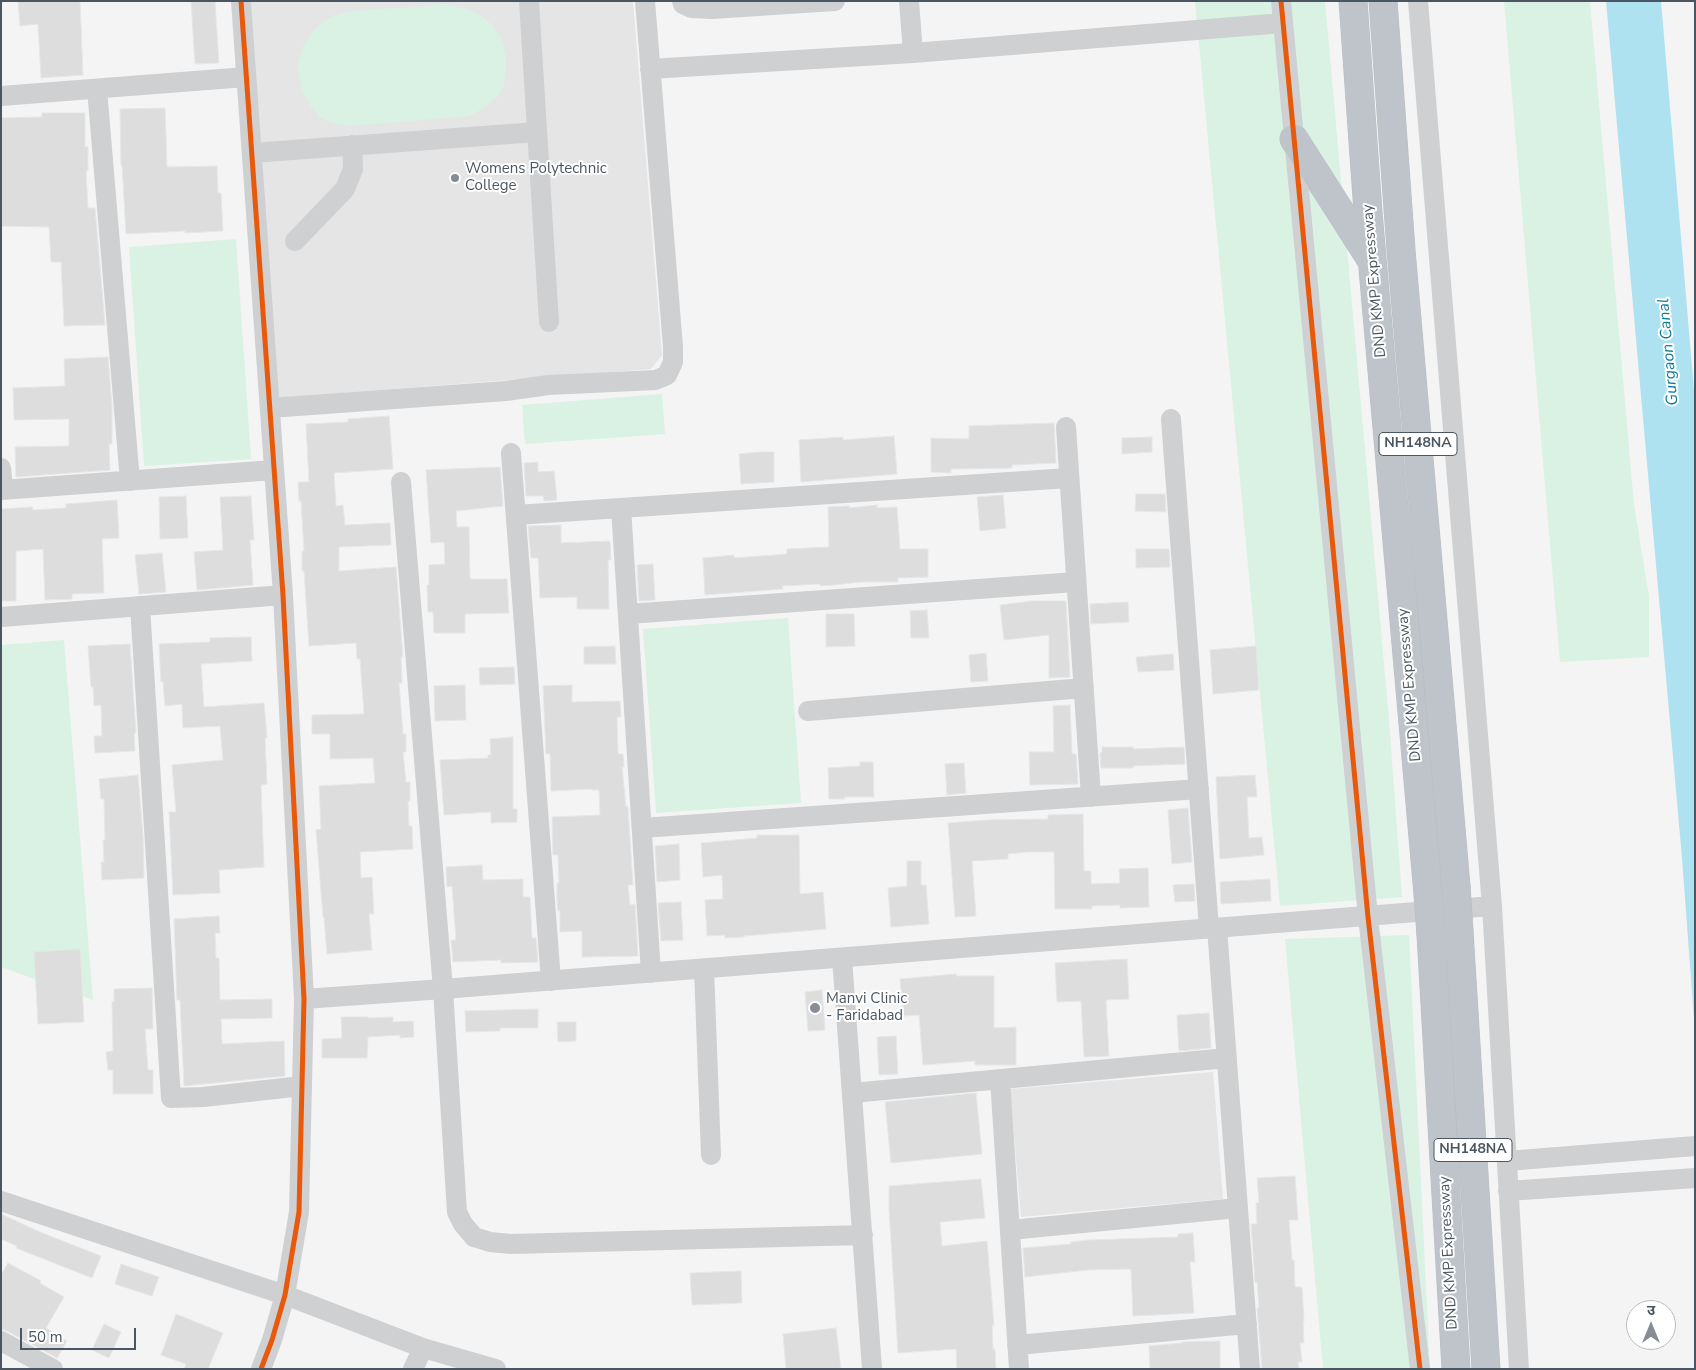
<!DOCTYPE html>
<meta charset="utf-8">
<style>
body{margin:0}
#map{position:relative;width:1696px;height:1370px;overflow:hidden;background:#f4f4f4;font-family:"Nunito Sans","Noto Sans Devanagari",sans-serif}
canvas{display:block}
.frame{position:absolute;inset:0;border:2px solid #4a5661;pointer-events:none}
.north{position:absolute;left:1626px;top:1300px;width:50px;height:50px;box-sizing:border-box;background:#fff;border:1px solid #b7bbc0;border-radius:50%;rotate:0deg;font-size:14px;font-weight:700;line-height:20px;text-align:center;color:#4a5661}
.north::after{content:'';display:block;margin:auto;width:18px;height:22px;background:#868d94;clip-path:polygon(50% 0,100% 100%,50% 72%,0 100%)}
.scale{position:absolute;left:20px;top:1328px;width:116px;height:22px;box-sizing:border-box;border:2px solid #4a5661;border-top:0;padding-left:6px;font-size:15px;line-height:18px;white-space:nowrap;color:#4a5661;-webkit-text-stroke:4px #fff;paint-order:stroke}
</style>
<div id="map">
<canvas width="1696" height="1370"></canvas>
<div class="frame"></div>
<div class="north">उ</div>
<div class="scale">50 m</div>
</div>
<script>
const ctx = document.querySelector('canvas').getContext('2d');
ctx.lineJoin = 'round';
function fill(path, color) { ctx.fillStyle = color; ctx.fill(path, 'evenodd'); }
const toPath = rows => new Path2D(rows.map(r => 'M' + r).join(''));
function trace(path, color, width, dash) { ctx.strokeStyle = color; ctx.lineWidth = width; ctx.lineCap = dash ? 'butt' : 'round'; ctx.setLineDash(dash || []); ctx.stroke(path); }
function label(font, color, halo, rows, align = 'center') {
  ctx.font = font + ' "Nunito Sans",sans-serif'; ctx.lineWidth = 4; ctx.setLineDash([]); ctx.textBaseline = 'middle'; ctx.strokeStyle = halo; ctx.fillStyle = color; for (const [text, x, y, turn = 0] of rows) {
    ctx.save(); ctx.translate(x, y); ctx.rotate((+turn || 0) * Math.PI / 180); ctx.textAlign = isNaN(turn) ? turn : align; if (halo) ctx.strokeText(text, 0, 0); ctx.fillText(text, 0, 0); ctx.restore();
  }
}
const education = toPath([
 [251,1,633,1,662,355,651,369,277,398],
 [1213,1072,1223,1199,1021,1217,1010,1089]
]);
const green = toPath([
 [1195,1,1325,1,1389,720,1402,897,1280,906],
 [1504,1,1590,1,1634,505,1649,596,1649,657,1560,662],
 [444,4,465,8,482,16,494,27,502,40,506,56,506,71,504,85,498,96,484,108,469,116,348,126,332,123,319,117,310,105,302,90,299,79,298,63,303,47,311,33,323,22,333,16,345,12],
 [236,239,251,459,144,466,129,247],
 [662,394,665,434,525,444,522,405],
 [788,618,801,803,656,813,643,629],
 [64,640,93,1000,1,967,1,645],
 [1409,935,1430,1369,1323,1369,1285,939]
]);
const water = toPath([
 [1606,1,1661,1,1695,402,1695,1032,1682,858]
]);
const building = toPath([
 [18,1,80,1,83,75,41,78,38,24,20,26,18,1],
 [191,1,215,1,219,63,195,64,191,1],
 [165,108,167,167,217,166,218,193,221,193,223,231,185,233,185,231,126,234,122,165,121,165,120,109,165,108],
 [42,113,85,113,85,147,88,147,88,171,86,171,88,208,95,208,105,325,64,326,61,262,51,262,49,227,1,226,1,118,42,117,42,113],
 [108,357,112,406,112,444,109,444,110,470,16,477,15,447,69,446,69,419,14,420,13,388,65,386,64,359,108,357],
 [389,416,393,469,334,473,336,506,343,505,345,525,390,523,391,545,339,547,339,571,396,567,403,657,401,657,402,683,399,683,403,734,406,734,406,752,403,752,406,782,410,782,410,801,408,801,409,826,412,826,413,849,360,852,361,878,372,877,374,914,369,914,372,950,327,954,324,917,323,917,316,830,321,829,319,786,375,783,373,758,330,759,330,734,312,734,312,715,364,714,360,659,357,659,356,643,309,646,304,571,302,571,302,551,304,551,301,501,299,501,298,482,309,482,306,424,348,422,348,419,389,416],
 [1054,423,1056,463,1012,465,1012,468,951,469,951,473,931,472,931,438,969,439,969,426,1054,423],
 [894,436,897,474,801,482,799,440,843,437,843,440,894,436],
 [1152,437,1152,452,1122,454,1122,438,1152,437],
 [759,452,774,452,774,482,741,484,739,454,759,452],
 [538,462,538,472,554,471,557,500,544,501,543,496,526,496,524,463,538,462],
 [500,467,503,506,456,511,457,527,469,527,470,579,507,579,509,613,465,614,465,633,434,633,433,612,428,612,427,585,429,585,429,565,445,564,444,542,431,543,426,470,500,467],
 [1136,494,1165,494,1166,512,1135,511,1136,494],
 [1003,495,1006,528,980,531,977,497,1003,495],
 [186,496,188,538,160,539,159,497,186,496],
 [251,496,254,540,250,540,253,585,197,590,194,552,223,550,220,497,251,496],
 [117,500,119,538,102,539,104,593,72,594,72,599,45,600,43,549,16,551,16,601,1,601,1,509,32,507,33,510,66,508,66,504,117,500],
 [877,505,877,508,897,507,900,549,928,549,928,577,898,578,898,582,859,582,835,585,820,586,820,584,782,586,783,589,705,595,703,558,734,555,734,558,787,554,787,549,829,547,828,507,849,506,849,508,877,505],
 [561,525,561,543,610,541,611,560,608,560,609,609,577,609,577,597,540,598,538,558,531,558,528,526,561,525],
 [1136,549,1169,549,1170,567,1136,568,1136,549],
 [162,553,166,592,139,594,135,555,162,553],
 [653,564,655,600,639,601,637,565,653,564],
 [1031,601,1066,601,1070,677,1049,678,1049,635,1004,640,1000,605,1031,601],
 [1128,602,1129,622,1091,624,1090,604,1128,602],
 [927,610,929,638,911,638,910,611,927,610],
 [826,614,854,614,855,646,826,647,826,614],
 [251,637,252,661,201,664,204,707,264,703,267,738,265,738,267,784,261,785,264,867,219,870,220,893,173,895,169,812,176,812,172,765,223,760,220,726,183,728,182,704,165,706,163,682,161,682,159,644,210,642,210,638,251,637],
 [130,644,136,733,134,733,135,751,95,753,94,736,102,736,101,705,94,706,93,687,91,687,88,646,130,644],
 [615,646,616,664,584,664,584,647,615,646],
 [1256,646,1259,690,1213,694,1210,650,1256,646],
 [986,653,988,681,971,682,969,655,986,653],
 [1173,654,1174,670,1138,672,1136,657,1173,654],
 [514,667,515,684,480,685,479,668,514,667],
 [465,685,466,720,435,721,434,686,465,685],
 [572,685,572,702,620,701,621,717,617,717,618,754,623,754,624,767,622,767,626,807,628,807,633,885,628,885,630,905,635,904,638,956,582,957,582,931,560,932,560,911,558,911,557,899,557,883,559,883,558,855,553,855,552,817,600,815,599,790,592,790,591,789,551,791,550,754,546,754,543,686,572,685],
 [1070,705,1072,754,1076,754,1078,784,1030,785,1029,752,1054,752,1053,706,1070,705],
 [513,737,513,809,517,809,517,822,491,823,491,812,444,815,440,760,488,758,488,755,491,755,490,739,513,737],
 [1102,747,1133,747,1133,749,1184,747,1185,764,1133,766,1133,768,1101,768,1100,753,1102,752,1102,747],
 [860,762,873,762,874,797,844,797,845,799,829,799,828,768,860,766,860,762],
 [964,763,966,793,947,795,945,764,964,763],
 [138,775,143,836,144,878,102,880,101,862,104,862,103,840,105,840,104,799,101,799,99,779,138,775],
 [1255,775,1257,797,1247,797,1249,838,1262,837,1264,855,1220,859,1216,777,1255,775],
 [1188,808,1192,862,1172,864,1168,810,1188,808],
 [1083,814,1084,871,1091,871,1091,884,1120,883,1119,869,1148,868,1149,907,1120,908,1120,905,1092,906,1092,909,1055,909,1054,852,1027,852,1008,854,1008,859,972,861,976,916,955,917,948,823,987,820,1048,819,1048,815,1083,814],
 [757,835,799,835,800,894,823,892,826,929,744,936,744,937,725,938,725,935,707,936,705,900,723,899,722,875,703,877,701,843,757,838,757,835],
 [679,844,680,880,657,882,655,846,679,844],
 [907,861,921,861,921,885,926,885,929,924,891,927,888,888,907,886,907,861],
 [482,865,483,880,523,879,523,897,530,897,532,938,536,938,538,962,501,963,501,960,453,962,451,940,456,940,452,886,447,887,446,867,482,865],
 [1270,879,1271,901,1221,904,1220,882,1270,879],
 [1194,884,1195,901,1175,902,1173,885,1194,884],
 [681,902,683,940,661,941,658,903,681,902],
 [219,916,220,933,215,933,216,958,219,958,220,1000,272,999,272,1018,221,1019,222,1044,284,1041,285,1076,184,1086,180,1000,177,1000,174,919,219,916],
 [80,949,84,1022,38,1024,34,952,80,949],
 [1127,959,1129,999,1106,1000,1109,1056,1084,1057,1081,1001,1057,1002,1055,963,1127,959],
 [956,974,956,976,994,976,994,1028,1016,1027,1016,1065,975,1065,975,1061,923,1065,919,1015,904,1016,900,979,956,974],
 [152,988,153,1029,145,1029,148,1070,153,1070,153,1094,113,1094,113,1070,108,1070,106,1052,113,1051,112,1002,114,1002,114,989,152,988],
 [822,990,825,1030,808,1031,805,992,822,990],
 [538,1009,538,1028,500,1028,500,1031,466,1032,465,1011,538,1009],
 [1209,1013,1211,1048,1179,1051,1177,1015,1209,1013],
 [341,1017,368,1017,368,1018,393,1017,393,1022,413,1021,414,1037,400,1038,400,1035,368,1037,367,1058,322,1058,322,1039,342,1038,341,1017],
 [557,1022,576,1022,576,1041,558,1042,557,1022],
 [896,1036,898,1074,879,1075,877,1037,896,1036],
 [976,1093,982,1154,891,1163,885,1102,976,1093],
 [1295,1176,1298,1220,1289,1220,1292,1260,1294,1260,1295,1287,1302,1287,1304,1322,1303,1322,1304,1343,1300,1343,1302,1362,1298,1362,1299,1369,1262,1369,1257,1308,1259,1308,1257,1282,1255,1282,1251,1224,1257,1224,1256,1203,1259,1203,1257,1178,1295,1176],
 [981,1179,985,1218,940,1222,942,1246,987,1241,994,1325,992,1325,993,1349,995,1349,996,1369,957,1369,956,1349,898,1353,889,1208,889,1186,981,1179],
 [1,1214,40,1232,101,1256,92,1278,16,1248,17,1246,1,1239,1,1214],
 [1193,1233,1195,1262,1190,1262,1194,1313,1133,1316,1131,1269,1087,1270,1025,1277,1023,1248,1071,1244,1071,1242,1088,1240,1178,1237,1178,1234,1193,1233],
 [8,1263,41,1281,40,1283,64,1297,46,1328,67,1341,57,1358,7,1331,1,1329,1,1275,8,1263],
 [121,1264,159,1277,152,1296,115,1284,121,1264],
 [741,1271,742,1303,692,1305,690,1273,741,1271],
 [176,1314,223,1333,208,1369,184,1369,186,1364,161,1355,176,1314],
 [104,1324,121,1332,109,1358,92,1350,104,1324],
 [836,1328,841,1369,786,1369,783,1334,836,1328],
 [1220,1341,1220,1369,1150,1369,1149,1346,1182,1343,1182,1342,1220,1341]
]);
const minor = toPath([
 [241,1,283,595,304,999,299,1212,285,1295,272,1340,261,1369],
 [529,1,549,322],
 [682,1,683,4,692,8,712,9,835,1],
 [909,1,913,53],
 [1281,1,1368,917,1420,1369],
 [1418,1,1492,906,1519,1369],
 [650,69,913,53,1283,23],
 [97,89,130,481],
 [1,96,246,77],
 [252,153,537,132],
 [295,241,345,189,353,169,352,145],
 [270,408,506,391,548,385,656,380,667,375,673,362,673,347,645,1],
 [1171,419,1209,928],
 [1066,427,1091,797],
 [511,453,551,981],
 [1,468,3,490],
 [401,482,443,989,457,1212,463,1224,474,1237,490,1242,511,1244,863,1235],
 [1,490,274,470],
 [621,508,651,973],
 [516,515,1069,478],
 [140,606,171,1098,203,1097,302,1086],
 [628,614,1076,582],
 [1,617,283,595],
 [808,711,1084,688],
 [642,828,1199,789],
 [1217,928,1250,1369],
 [842,958,872,1369],
 [704,969,711,1155],
 [304,999,443,989,1492,906],
 [1000,1079,1019,1369],
 [852,1093,1227,1058],
 [1507,1161,1695,1146],
 [1508,1191,1695,1178],
 [1,1201,285,1295,423,1348,496,1369],
 [1010,1230,1238,1208],
 [1,1341,53,1369],
 [1017,1345,1247,1324],
 [413,1369,423,1348]
]);
const highway = toPath([
 [1353,1,1368,212,1428,894],
 [1383,1,1401,250,1456,886],
 [1294,139,1370,258],
 [1459,931,1486,1369],
 [1431,935,1456,1369]
]);
const highwayBridge = toPath([
 [1456,886,1459,931],
 [1428,894,1431,935]
]);
const cycleway = toPath([
 [241,1,283,595,304,999,299,1212,285,1295,272,1340,261,1369],
 [1281,1,1368,917,1420,1369]
]);
const markers = [
 [455,178,5,"#868d94"],
 [815,1008,6,"#868d94"]
];
const shields = [
 [1418,444,78],
 [1473,1150,78]
];
const shieldNames = [
 ["NH148NA",1418,444],
 ["NH148NA",1473,1150]
];
const poiNames = [
 ["Womens Polytechnic",465,169],
 ["College",465,186],
 ["Manvi Clinic",826,999],
 ["- Faridabad",826,1016]
];
const streetNames = [
 ["DND KMP Expressway",1375,281,-95],
 ["DND KMP Expressway",1410,685,-95],
 ["DND KMP Expressway",1449,1253,-93]
];
const waterNames = [
 ["Gurgaon Canal",1669,352,-95]
];
fill(education, '#e6e5e6');
fill(green, '#d9f2e3');
fill(water, '#aee2f0');
fill(building, '#ddddde');
trace(building, '#e5e6e7', 1);
trace(highway, '#b9bec3', 29);
trace(minor, '#ced0d2', 20);
trace(highway, '#bec4c9', 28);
trace(highwayBridge, '#b9bec3', 29, []);
trace(highwayBridge, '#bec4c9', 28);
trace(cycleway, '#e8590c', 5);
for (const [x, y, r, color] of markers) { const dot = new Path2D(); dot.arc(x, y, r, 0, 2 * Math.PI); ctx.fillStyle = color; ctx.fill(dot); trace(dot, '#fff', 2); }
for (const [x, y, w] of shields) { const box = new Path2D(); box.roundRect(x - w / 2, y - 11.5, w, 23, 4); ctx.fillStyle = '#fff'; ctx.fill(box); trace(box, '#4a5661', 1); }
label('bold 14px', '#4a5661', null, shieldNames);
label('15px', '#4a5661', '#fff', poiNames, 'left');
label('15px', '#4a5661', '#fff', streetNames);
label('italic 16px', '#0c7c9b', '#fff', waterNames);
</script>
